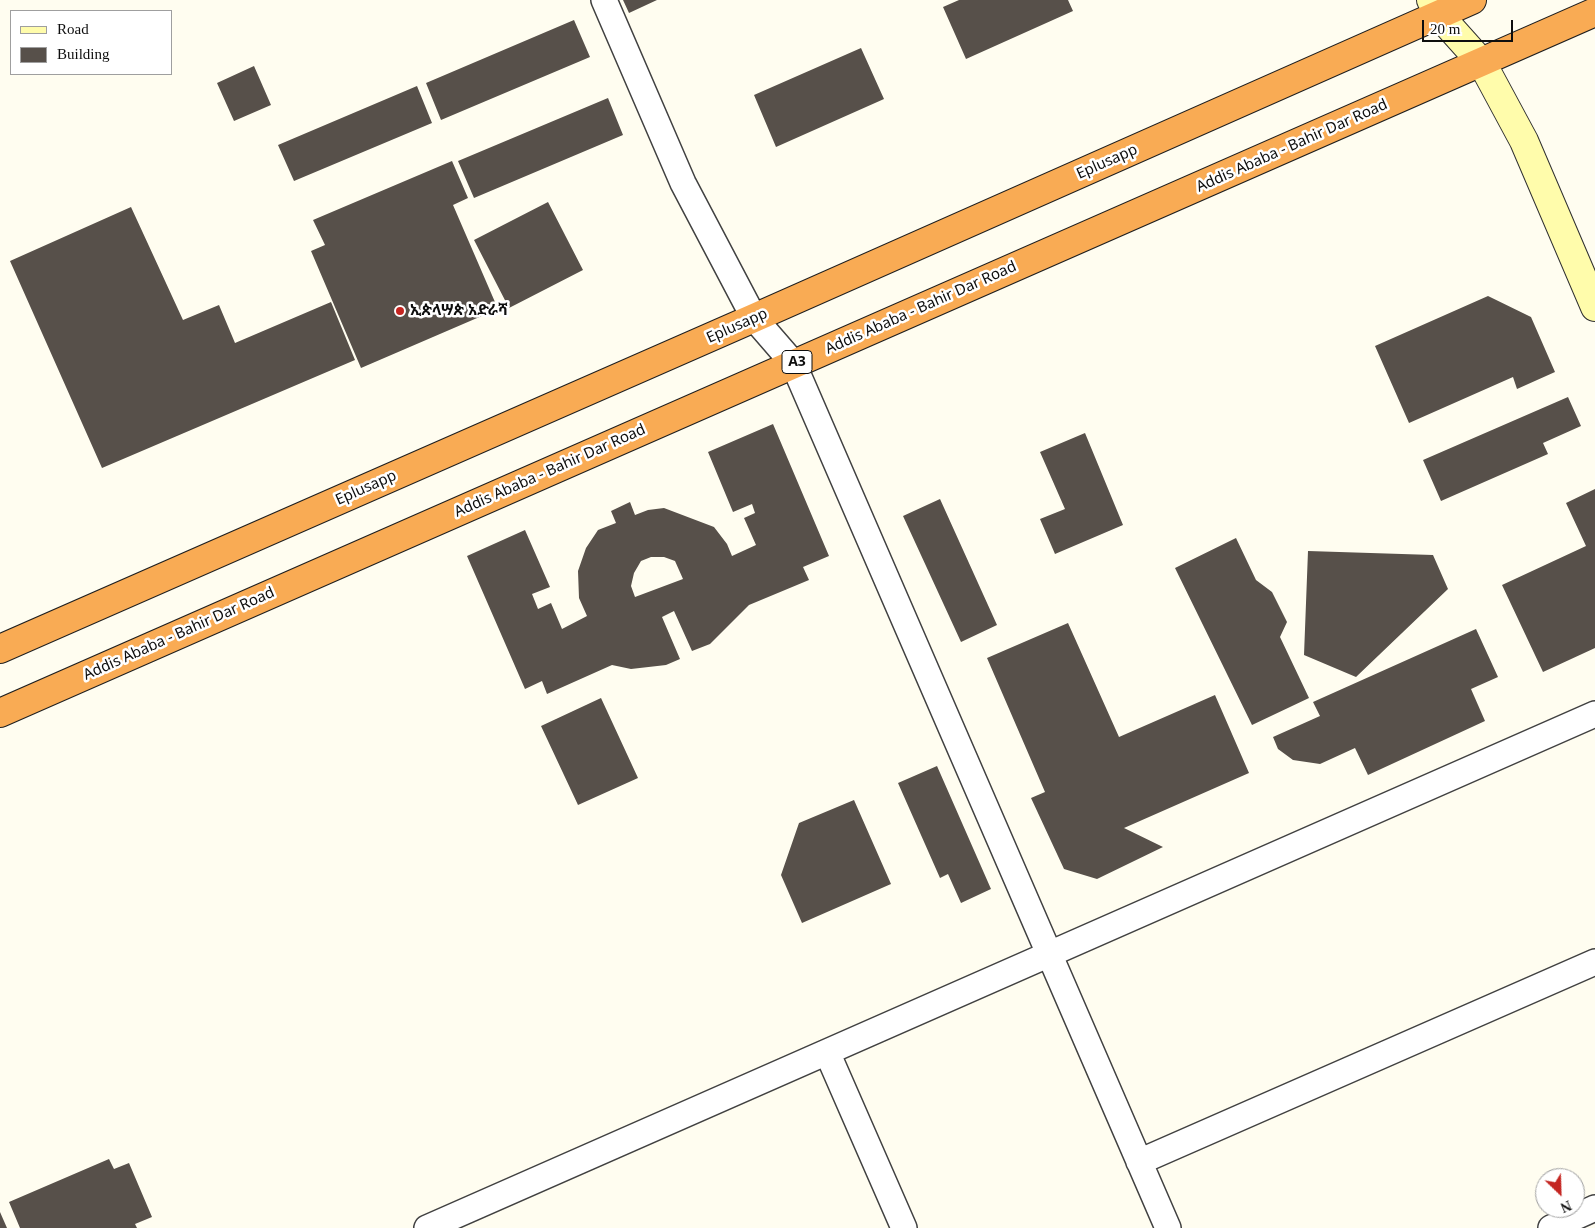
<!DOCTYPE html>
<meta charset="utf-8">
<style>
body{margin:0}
#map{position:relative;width:1595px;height:1228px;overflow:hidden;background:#fffdf0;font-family:Georgia,serif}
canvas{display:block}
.legend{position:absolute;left:10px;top:10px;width:162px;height:65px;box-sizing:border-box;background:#fff;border:1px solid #9f9f9f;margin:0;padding:6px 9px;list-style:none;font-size:15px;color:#0e0e0e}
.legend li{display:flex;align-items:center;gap:10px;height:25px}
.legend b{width:25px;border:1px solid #9f9f9f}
.north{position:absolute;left:1535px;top:1168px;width:50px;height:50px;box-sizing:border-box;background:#fff;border:1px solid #9f9f9f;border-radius:50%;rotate:156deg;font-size:14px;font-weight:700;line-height:20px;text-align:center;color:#0e0e0e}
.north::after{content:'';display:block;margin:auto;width:18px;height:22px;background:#c42521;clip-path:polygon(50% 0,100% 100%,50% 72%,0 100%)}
.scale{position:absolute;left:1422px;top:20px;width:91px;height:22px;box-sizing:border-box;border:2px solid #0e0e0e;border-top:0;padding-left:6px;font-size:15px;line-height:18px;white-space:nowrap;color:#0e0e0e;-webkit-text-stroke:4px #fff;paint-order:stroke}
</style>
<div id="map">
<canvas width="1595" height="1228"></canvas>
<ul class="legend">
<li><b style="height:6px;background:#fffcab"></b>Road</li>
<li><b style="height:14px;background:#57504a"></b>Building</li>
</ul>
<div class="north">N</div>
<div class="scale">20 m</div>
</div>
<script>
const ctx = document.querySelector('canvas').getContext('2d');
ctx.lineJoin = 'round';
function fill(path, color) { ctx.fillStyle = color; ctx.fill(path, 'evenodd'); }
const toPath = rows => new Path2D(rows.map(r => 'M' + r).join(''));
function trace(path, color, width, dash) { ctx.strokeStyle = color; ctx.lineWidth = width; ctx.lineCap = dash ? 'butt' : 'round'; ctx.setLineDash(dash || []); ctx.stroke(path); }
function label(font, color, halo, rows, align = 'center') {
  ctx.font = font + ' Georgia,"Noto Sans Ethiopic",serif'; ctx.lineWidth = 5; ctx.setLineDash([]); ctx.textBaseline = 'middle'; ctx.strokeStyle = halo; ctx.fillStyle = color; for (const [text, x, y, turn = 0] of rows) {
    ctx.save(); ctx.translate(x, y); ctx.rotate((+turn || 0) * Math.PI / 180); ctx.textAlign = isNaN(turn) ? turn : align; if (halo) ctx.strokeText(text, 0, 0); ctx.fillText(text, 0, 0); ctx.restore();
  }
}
const building = toPath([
 [623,0,657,0,629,13],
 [959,0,1068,0,1073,11,966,59,943,7],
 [574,20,590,57,441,120,426,83],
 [861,48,884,99,776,147,754,95],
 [254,66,271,105,234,121,217,83],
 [417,86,432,123,294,181,278,145],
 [608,98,623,135,474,198,458,161],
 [452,161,468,198,453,205,498,309,361,368,311,251,325,245,313,220],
 [548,202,583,270,509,308,474,240],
 [131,207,183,320,219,305,235,343,331,302,355,360,102,468,10,261],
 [1488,296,1531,317,1555,372,1517,389,1513,377,1409,423,1375,346],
 [1568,397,1581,426,1543,443,1548,454,1441,501,1423,460],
 [773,424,829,556,803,567,809,580,749,605,710,644,692,651,674,611,662,617,680,659,666,665,631,669,612,665,547,694,542,681,525,689,467,556,525,530,550,587,532,594,538,609,551,603,562,629,587,616,579,598,578,571,586,548,598,530,616,523,611,511,630,502,635,515,648,510,664,508,714,527,727,544,732,556,756,545,744,518,755,513,752,504,733,512,708,452],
 [651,557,664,557,675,561,683,579,635,597,631,586,634,573,641,561],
 [1085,433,1123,525,1055,554,1040,519,1065,509,1040,452],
 [1595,489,1595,648,1543,672,1502,585,1586,546,1566,503],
 [940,499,997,625,961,642,903,516],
 [1236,538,1256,580,1272,592,1287,622,1280,637,1309,698,1252,725,1175,568],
 [1308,551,1433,555,1448,589,1356,677,1304,655],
 [1068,623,1119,737,1215,695,1249,773,1124,828,1163,847,1097,879,1064,869,1031,798,1045,792,987,658],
 [1476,629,1498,677,1471,689,1485,721,1368,775,1355,748,1320,764,1293,760,1278,749,1273,737,1320,716,1313,702],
 [601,698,638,778,578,805,541,726],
 [937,766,991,889,961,903,948,874,940,878,898,783],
 [854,800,891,884,802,923,781,875,799,823],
 [109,1159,114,1169,129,1163,152,1217,135,1224,137,1228,20,1228,9,1202],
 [0,1212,7,1228,0,1228]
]);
const street = toPath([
 [604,0,683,183,754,318,793,363,1168,1228],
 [827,1052,904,1228],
 [1139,1162,1595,962],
 [427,1228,1595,714],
 [1551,1228,1595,1208]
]);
const secondary = toPath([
 [1431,0,1439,15,1482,63,1524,141,1595,307]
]);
const highway = toPath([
 [0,649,754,318,1472,0],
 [0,713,1595,12]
]);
const markers = [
 [400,311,5,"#c42521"]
];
const shields = [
 [797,362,30]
];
const shieldNames = [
 ["A3",797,362]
];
const streetNames = [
 ["Addis Ababa - Bahir Dar Road",1292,146,-24],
 ["Eplusapp",1107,162,-24],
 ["Addis Ababa - Bahir Dar Road",921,308,-24],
 ["Eplusapp",737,326,-24],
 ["Addis Ababa - Bahir Dar Road",550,471,-24],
 ["Eplusapp",366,488,-24],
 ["Addis Ababa - Bahir Dar Road",179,634,-24]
];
const poiNames = [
 ["ኢጵላሣጵ አድራሻ",410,311]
];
fill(building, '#57504a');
trace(street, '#414141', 28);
trace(secondary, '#303030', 30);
trace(highway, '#1f1f1f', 30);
trace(street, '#fff', 25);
trace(secondary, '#fffcab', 28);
trace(highway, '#f9ab54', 28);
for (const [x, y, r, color] of markers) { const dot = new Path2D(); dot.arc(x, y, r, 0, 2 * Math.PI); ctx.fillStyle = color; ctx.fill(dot); trace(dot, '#fff', 2); }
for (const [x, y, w] of shields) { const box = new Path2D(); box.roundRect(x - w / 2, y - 11.5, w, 23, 4); ctx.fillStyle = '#fff'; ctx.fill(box); trace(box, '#0e0e0e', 1); }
label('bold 14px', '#0e0e0e', null, shieldNames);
label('15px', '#0e0e0e', '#fff', streetNames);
label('bold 15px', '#0e0e0e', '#fff', poiNames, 'left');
</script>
